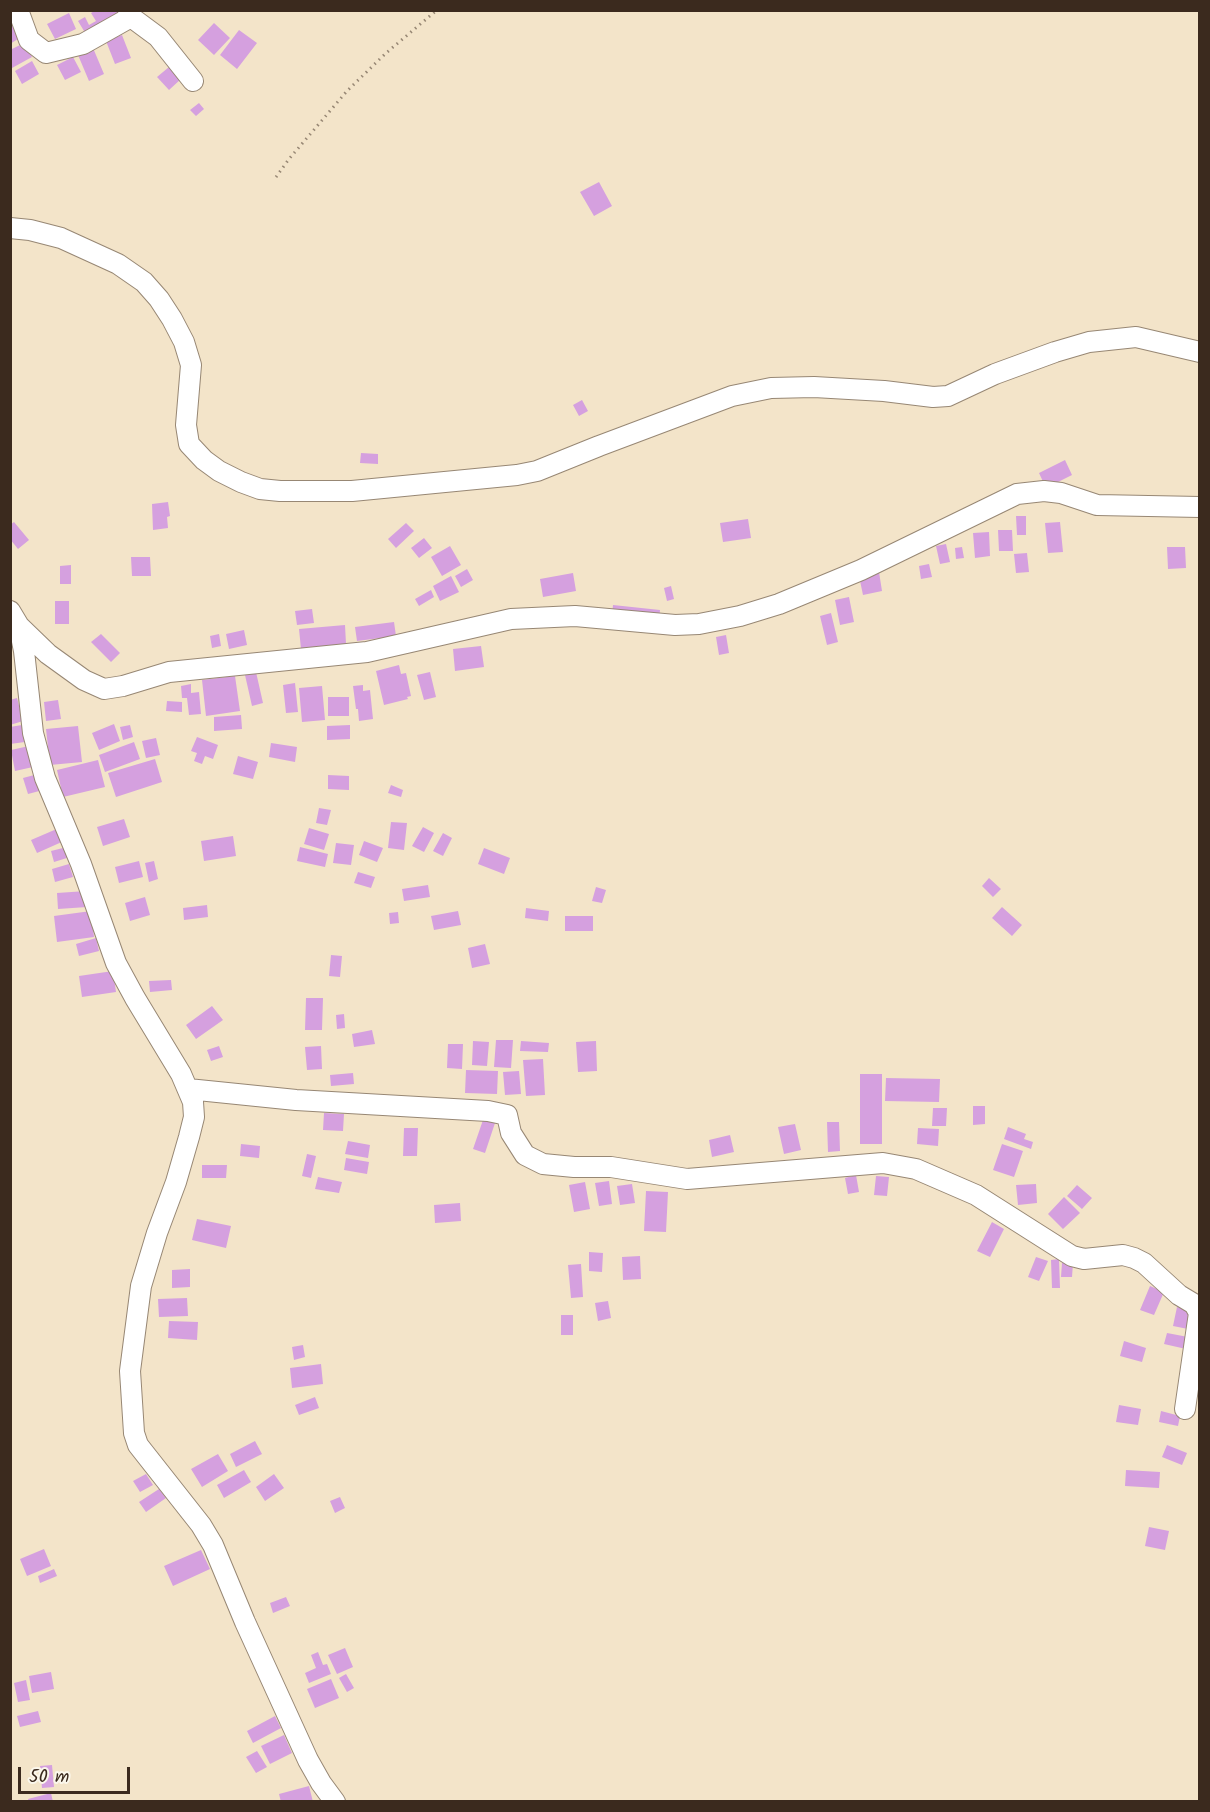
<!DOCTYPE html>
<style>
body{margin:0}
#map{position:relative;width:1210px;height:1812px;overflow:hidden;background:#f3e4c9;font-family:Kalam,sans-serif}
canvas{display:block}
.frame{position:absolute;inset:0;border:12px solid #3b2a1e;pointer-events:none}
.scale{position:absolute;left:18px;top:1767px;width:112px;height:27px;box-sizing:border-box;border:3px solid #3b2a1e;border-top:0;padding-left:8px;font-size:18px;line-height:21px;white-space:nowrap;color:#3b2a1e;-webkit-text-stroke:4px #fbf7ec;paint-order:stroke}
</style>
<div id="map">
<canvas width="1210" height="1812"></canvas>
<div class="frame"></div>
<div class="scale">50 m</div>
</div>
<script>
const ctx = document.querySelector('canvas').getContext('2d');
ctx.lineJoin = 'round';
function fill(path, color) { ctx.fillStyle = color; ctx.fill(path, 'evenodd'); }
const toPath = rows => new Path2D(rows.map(r => 'M' + r).join(''));
function trace(path, color, width, dash) { ctx.strokeStyle = color; ctx.lineWidth = width; ctx.lineCap = dash ? 'butt' : 'round'; ctx.setLineDash(dash || []); ctx.stroke(path); }
const building = toPath([
 [96,10,123,10,87,36,78,21,85,17,89,25,96,21,91,13],
 [69,13,76,29,55,39,47,24],
 [10,21,21,37,10,44],
 [214,23,230,38,214,55,198,40],
 [239,30,257,43,237,69,220,55],
 [122,35,131,58,115,64,106,41],
 [24,43,32,57,12,68,10,50],
 [93,48,104,74,89,81,78,55],
 [73,57,81,72,65,80,57,65],
 [32,61,39,74,22,84,15,71],
 [169,67,181,79,169,90,157,77],
 [199,103,204,109,196,116,190,110],
 [599,182,612,206,594,216,580,192],
 [582,400,588,411,579,416,573,405],
 [361,453,378,454,378,464,360,463],
 [1065,460,1072,475,1046,488,1039,473],
 [168,502,170,516,167,517,168,528,153,530,152,504],
 [1016,516,1026,516,1026,535,1017,535],
 [748,519,751,538,723,542,720,523],
 [14,522,29,540,18,549,10,539,10,525],
 [1060,522,1063,552,1048,553,1045,523],
 [406,523,414,531,396,548,388,539],
 [998,530,1012,530,1013,551,999,551],
 [989,532,990,556,975,558,973,533],
 [424,538,432,548,419,558,411,548],
 [946,544,950,562,940,564,936,546],
 [450,546,461,565,442,576,431,557],
 [962,547,964,558,956,559,955,548],
 [1167,547,1185,547,1186,568,1168,569],
 [1027,553,1029,572,1016,573,1014,554],
 [131,557,150,557,151,576,132,576],
 [929,564,932,577,921,579,919,566],
 [71,565,71,584,60,584,60,566],
 [467,569,473,580,461,587,455,576],
 [879,572,882,591,863,595,859,576],
 [573,573,576,591,543,597,540,579],
 [451,576,459,592,440,601,433,586],
 [671,586,674,599,667,601,664,588],
 [431,590,434,597,419,606,415,599],
 [849,597,854,622,840,625,835,600],
 [55,601,69,601,69,624,55,624],
 [613,605,660,610,659,621,612,616],
 [312,609,314,623,297,625,295,611],
 [831,613,838,642,827,645,820,616],
 [394,622,396,636,357,641,355,627],
 [345,625,346,644,301,649,299,629],
 [244,630,247,645,229,649,226,634],
 [101,634,120,653,111,662,91,642],
 [219,634,221,646,212,648,210,636],
 [726,635,729,653,719,655,716,637],
 [481,646,484,667,455,671,453,649],
 [399,665,401,674,406,673,411,696,407,697,408,699,384,705,376,671],
 [256,672,263,703,252,706,245,675],
 [430,672,436,697,424,700,417,675],
 [235,676,240,711,206,716,202,680],
 [295,683,298,712,286,713,283,685],
 [191,684,191,693,199,692,201,714,189,715,187,698,182,698,181,686],
 [363,685,363,691,370,690,373,719,359,721,358,709,356,709,353,686],
 [322,686,325,720,302,722,299,688],
 [328,697,349,697,349,716,328,716],
 [17,698,23,721,10,725,10,700],
 [58,700,61,719,46,721,44,702],
 [167,701,182,702,182,712,166,711],
 [241,715,242,729,214,731,214,717],
 [114,724,120,741,99,750,92,733],
 [22,725,25,742,10,744,10,727],
 [130,725,133,737,123,740,120,727],
 [350,725,350,739,327,740,327,726],
 [78,726,82,762,50,765,46,729],
 [197,737,218,745,213,759,205,756,202,764,194,761,197,753,191,751],
 [156,738,160,755,146,758,142,741],
 [134,742,140,759,105,772,99,755],
 [271,743,297,747,295,762,269,757],
 [29,746,33,767,15,771,11,750],
 [238,756,258,762,253,779,233,774],
 [155,759,162,782,116,797,108,773],
 [98,760,105,787,63,797,57,770],
 [38,774,43,790,28,794,23,778],
 [328,775,349,776,349,790,328,789],
 [391,785,403,790,401,797,388,793],
 [319,808,331,810,327,825,316,823],
 [124,819,130,837,103,846,97,827],
 [391,822,407,823,404,850,388,848],
 [423,827,434,833,424,852,412,846],
 [59,828,64,841,37,853,31,840],
 [309,828,329,834,324,850,304,844],
 [443,833,452,838,443,856,433,851],
 [233,836,236,856,204,861,201,841],
 [364,841,383,848,377,862,359,855],
 [336,843,354,845,351,865,333,863],
 [67,847,70,857,54,862,51,851],
 [300,847,328,854,325,867,297,861],
 [484,848,510,858,504,874,478,864],
 [139,861,143,877,119,883,115,867],
 [154,861,158,879,149,882,145,863],
 [69,864,73,877,55,882,52,869],
 [358,872,375,877,371,888,354,883],
 [989,878,1001,889,993,897,982,886],
 [428,885,430,897,404,901,402,889],
 [596,887,606,890,602,903,592,901],
 [86,891,87,907,58,909,57,893],
 [145,897,150,915,130,921,125,903],
 [207,905,208,917,184,920,183,908],
 [1002,907,1022,925,1012,936,992,918],
 [526,908,549,911,548,921,525,918],
 [91,911,94,937,57,942,54,916],
 [458,911,461,925,434,930,431,916],
 [398,912,399,923,390,924,389,913],
 [565,916,593,916,593,931,565,931],
 [96,938,99,951,79,956,76,944],
 [485,944,490,964,472,968,468,948],
 [331,955,342,956,340,977,329,976],
 [113,971,116,992,82,997,79,976],
 [171,980,172,990,150,992,149,981],
 [306,998,323,998,322,1030,305,1030],
 [212,1006,223,1020,196,1039,186,1025],
 [344,1014,345,1028,337,1029,336,1015],
 [372,1030,375,1044,354,1047,352,1034],
 [496,1040,513,1040,511,1068,494,1067],
 [473,1041,489,1042,487,1066,472,1065],
 [521,1041,549,1043,548,1052,520,1051],
 [596,1041,597,1071,578,1072,576,1042],
 [448,1044,463,1044,462,1069,447,1068],
 [219,1046,223,1057,211,1061,207,1050],
 [321,1046,322,1069,307,1070,305,1047],
 [543,1059,545,1095,526,1096,523,1060],
 [466,1070,498,1071,497,1094,465,1093],
 [519,1071,521,1094,505,1095,503,1072],
 [353,1073,354,1084,331,1086,330,1075],
 [860,1074,882,1074,882,1144,860,1144],
 [886,1078,940,1079,939,1102,885,1101],
 [973,1106,985,1106,985,1124,973,1125],
 [933,1108,947,1108,946,1126,932,1126],
 [324,1113,344,1114,343,1131,323,1130],
 [483,1120,495,1123,485,1153,473,1149],
 [827,1122,839,1122,840,1151,828,1152],
 [795,1124,801,1150,784,1154,778,1127],
 [1008,1127,1026,1134,1024,1139,1033,1142,1031,1149,1004,1139],
 [404,1128,418,1128,417,1156,403,1156],
 [918,1128,939,1129,938,1146,917,1144],
 [730,1135,734,1152,712,1157,709,1140],
 [348,1141,370,1145,368,1158,345,1154],
 [241,1144,260,1146,259,1158,240,1156],
 [1002,1144,1023,1151,1014,1177,993,1170],
 [307,1154,316,1156,311,1178,302,1176],
 [346,1158,369,1162,367,1174,344,1170],
 [202,1165,227,1165,226,1178,202,1178],
 [856,1175,859,1192,848,1194,845,1178],
 [876,1176,889,1177,887,1196,874,1195],
 [318,1177,342,1182,339,1193,315,1189],
 [609,1181,612,1204,599,1206,595,1183],
 [585,1182,590,1209,574,1212,569,1185],
 [632,1184,635,1203,620,1205,617,1186],
 [1036,1184,1037,1203,1018,1205,1016,1185],
 [1077,1185,1092,1198,1082,1209,1067,1196],
 [646,1191,668,1192,666,1232,644,1231],
 [1064,1197,1080,1213,1063,1229,1048,1214],
 [460,1203,461,1221,435,1223,434,1205],
 [197,1219,231,1226,226,1248,192,1240],
 [992,1222,1004,1229,990,1257,977,1251],
 [589,1252,603,1253,602,1272,589,1271],
 [640,1256,641,1279,623,1280,622,1257],
 [1036,1257,1048,1261,1039,1281,1028,1277],
 [1059,1259,1060,1288,1052,1288,1051,1260],
 [1062,1263,1073,1263,1072,1277,1061,1277],
 [581,1264,583,1297,571,1298,568,1265],
 [190,1269,190,1287,172,1288,172,1270],
 [1150,1286,1164,1292,1154,1315,1140,1310],
 [187,1298,188,1316,159,1317,158,1299],
 [608,1301,611,1318,598,1321,595,1303],
 [1177,1307,1192,1310,1188,1329,1173,1326],
 [561,1315,573,1315,573,1335,561,1335],
 [169,1321,198,1322,197,1340,168,1338],
 [1167,1333,1188,1337,1186,1349,1164,1344],
 [1124,1341,1146,1348,1142,1362,1120,1356],
 [303,1345,305,1357,294,1360,292,1347],
 [321,1364,323,1384,292,1388,290,1368],
 [315,1397,319,1408,299,1415,295,1405],
 [1119,1405,1141,1409,1138,1425,1116,1422],
 [1161,1411,1180,1416,1178,1426,1159,1422],
 [255,1441,262,1454,236,1467,230,1454],
 [1167,1445,1187,1453,1182,1465,1162,1457],
 [218,1454,228,1471,202,1487,191,1469],
 [244,1470,251,1482,224,1498,217,1485],
 [1126,1470,1160,1472,1159,1488,1125,1486],
 [146,1474,153,1485,140,1492,133,1481],
 [274,1474,284,1488,265,1501,256,1487],
 [159,1489,166,1498,146,1512,139,1502],
 [340,1497,345,1508,335,1513,330,1501],
 [1149,1527,1169,1531,1165,1550,1145,1546],
 [44,1549,51,1566,27,1576,20,1559],
 [201,1550,210,1569,173,1586,164,1566],
 [54,1569,57,1576,40,1583,38,1576],
 [286,1597,290,1606,273,1613,270,1603],
 [345,1648,353,1667,337,1674,328,1655],
 [318,1652,323,1665,327,1664,331,1674,309,1683,305,1673,316,1668,311,1655],
 [51,1672,54,1689,32,1693,29,1676],
 [346,1674,354,1688,347,1692,339,1678],
 [331,1679,339,1698,315,1708,307,1689],
 [26,1680,30,1700,18,1702,14,1683],
 [38,1711,41,1722,20,1727,17,1716],
 [275,1716,281,1728,253,1743,247,1731],
 [284,1735,292,1753,270,1764,261,1746],
 [257,1751,267,1767,256,1773,246,1757],
 [52,1765,54,1787,42,1788,40,1766],
 [309,1786,313,1802,281,1802,279,1794],
 [51,1793,53,1802,29,1802,28,1799]
]);
const path = toPath([
 [276,177,289,159,347,91,385,54,437,10]
]);
const minor = toPath([
 [18,10,29,40,46,53,83,44,131,17],
 [128,10,131,17,158,37,193,81],
 [10,228,30,230,61,238,118,264,144,282,159,299,172,319,184,342,191,365,186,425,189,444,204,460,219,471,241,482,260,489,280,491,352,491,517,475,537,471,599,446,732,396,771,388,814,387,884,391,933,397,948,396,995,374,1055,352,1089,342,1136,337,1200,352],
 [10,611,19,626,24,651,33,733,45,778,81,864,116,963,135,998,181,1074,193,1102,194,1117,189,1137,176,1182,157,1233,141,1286,130,1371,134,1433,138,1445,201,1525,213,1545,245,1622,308,1760,321,1783,335,1802],
 [19,626,48,654,84,680,104,689,123,686,169,672,367,652,511,619,575,616,675,625,699,624,740,616,779,604,861,570,1017,494,1044,491,1061,493,1097,505,1200,507],
 [188,1089,296,1100,488,1111,507,1115,511,1133,525,1155,543,1164,574,1167,611,1167,687,1179,883,1163,916,1169,976,1195,1072,1256,1084,1259,1123,1255,1134,1258,1144,1263,1179,1295,1194,1304,1199,1313,1185,1409]
]);
fill(building, '#d5a0df');
trace(minor, '#978774', 22);
trace(path, '#978774', 3, [1.5, 4.5]);
trace(minor, '#fff', 20);
</script>
